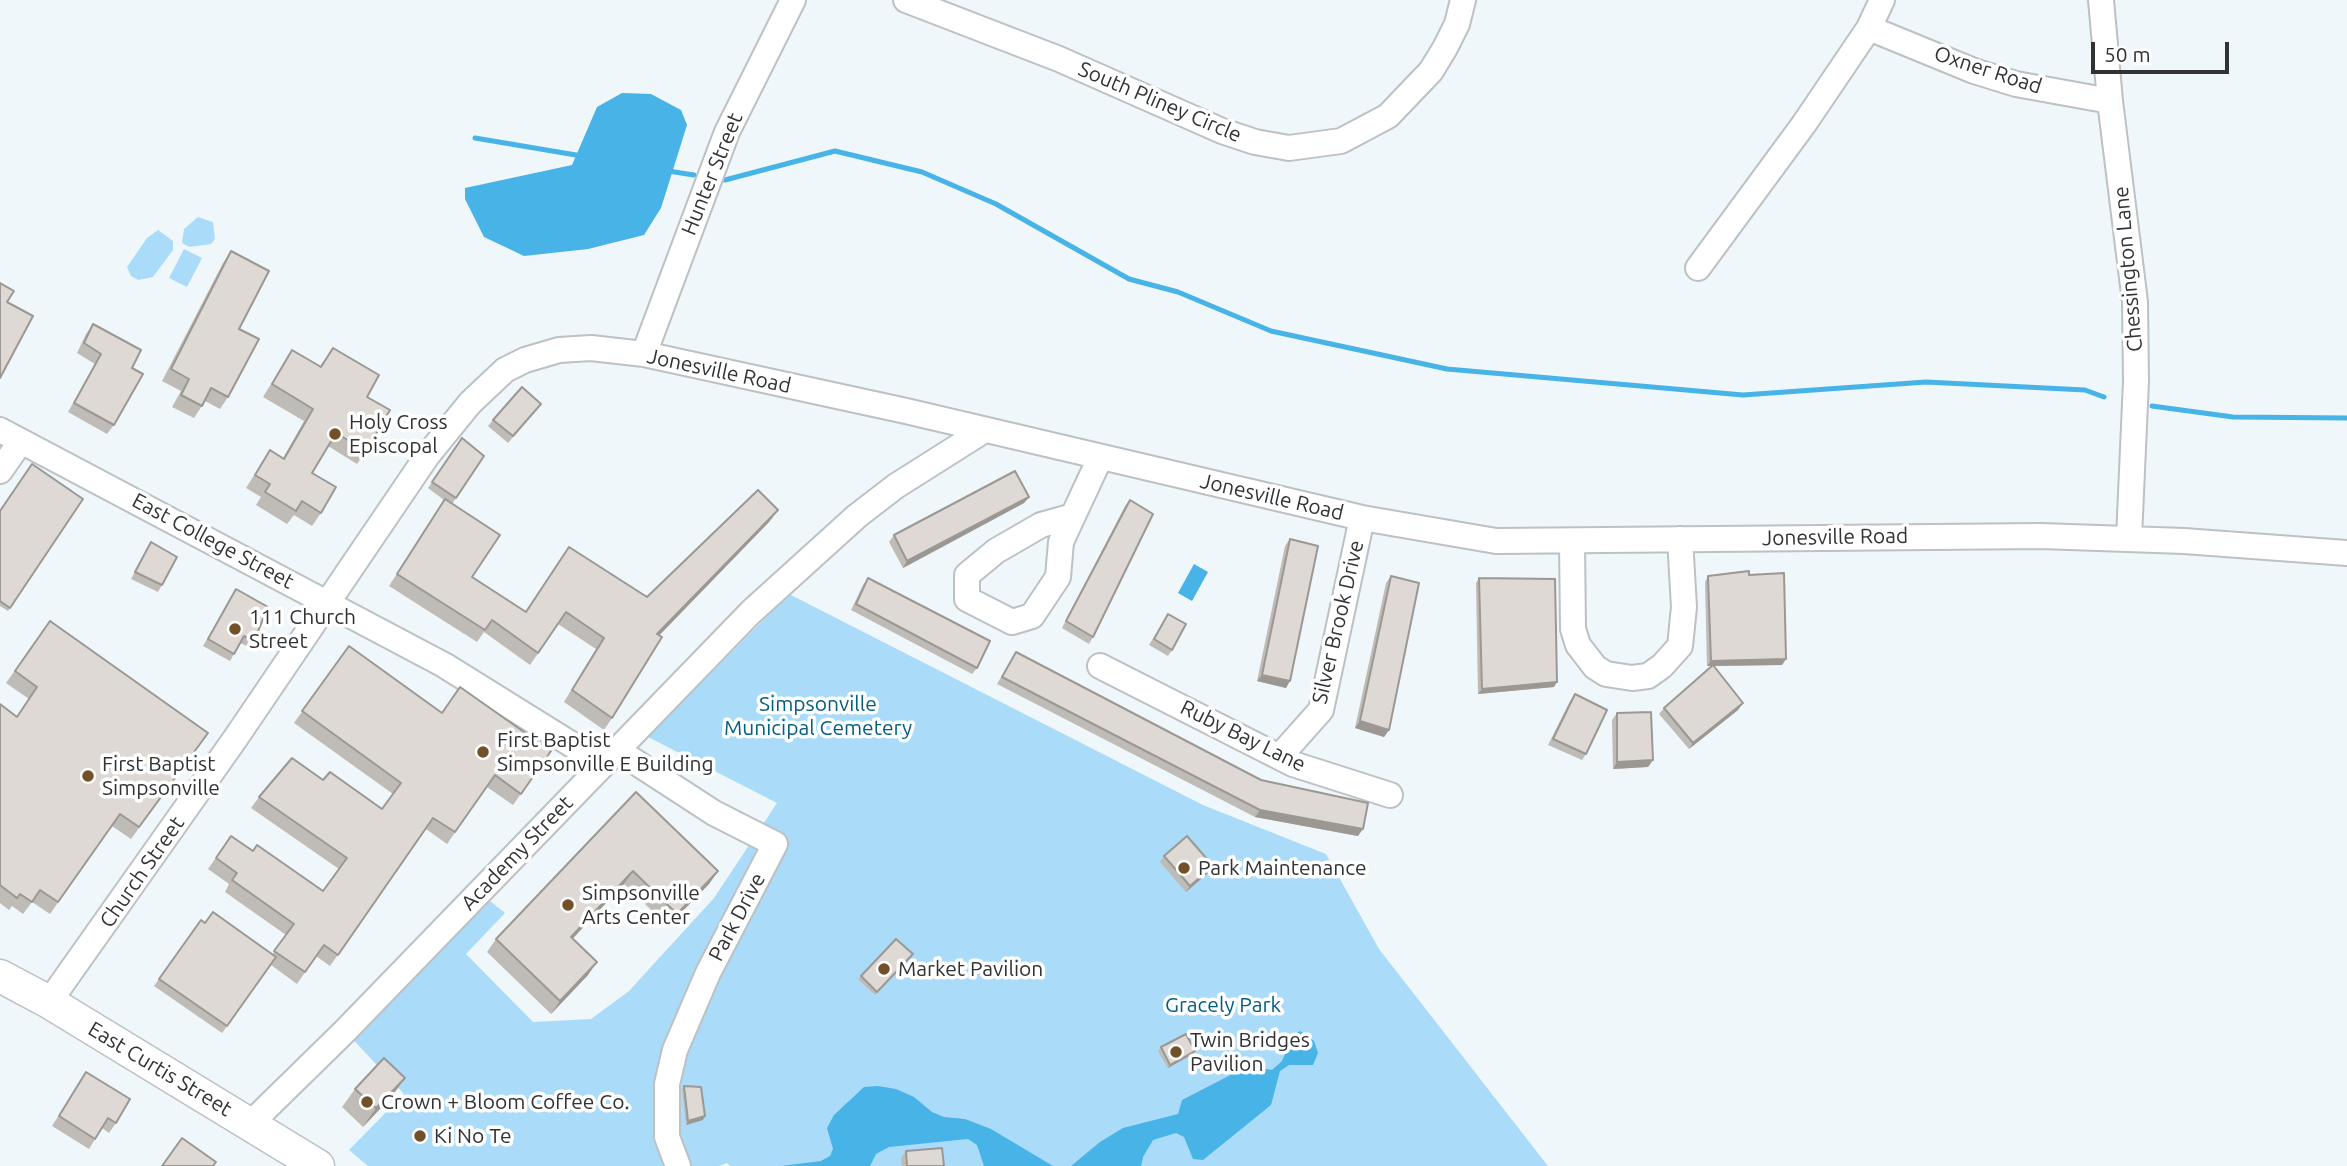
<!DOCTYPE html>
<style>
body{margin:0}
#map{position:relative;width:2347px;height:1166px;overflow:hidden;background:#f0f7fb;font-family:Ubuntu,sans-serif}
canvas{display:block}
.scale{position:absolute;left:2091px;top:42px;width:138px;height:32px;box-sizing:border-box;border:4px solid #303234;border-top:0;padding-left:9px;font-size:21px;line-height:24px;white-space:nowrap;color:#303234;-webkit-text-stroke:5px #fff;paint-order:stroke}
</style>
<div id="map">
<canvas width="2347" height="1166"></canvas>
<div class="scale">50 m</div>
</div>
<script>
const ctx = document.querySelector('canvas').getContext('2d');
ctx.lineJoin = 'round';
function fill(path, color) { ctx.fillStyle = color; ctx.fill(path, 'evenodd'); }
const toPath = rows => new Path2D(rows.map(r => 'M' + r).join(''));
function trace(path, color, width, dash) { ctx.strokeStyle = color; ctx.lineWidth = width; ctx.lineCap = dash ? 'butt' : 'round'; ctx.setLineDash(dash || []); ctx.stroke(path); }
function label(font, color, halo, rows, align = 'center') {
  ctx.font = font + ' Ubuntu,sans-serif'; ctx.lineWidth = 7; ctx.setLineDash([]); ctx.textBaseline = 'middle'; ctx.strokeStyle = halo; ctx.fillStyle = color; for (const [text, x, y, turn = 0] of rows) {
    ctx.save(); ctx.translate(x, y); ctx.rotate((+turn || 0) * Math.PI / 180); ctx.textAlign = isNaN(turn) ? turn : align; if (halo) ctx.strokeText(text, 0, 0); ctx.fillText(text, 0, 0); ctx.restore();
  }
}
const green = toPath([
 [198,217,213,222,215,239,211,244,189,247,182,243,184,229],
 [158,230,173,241,173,250,153,277,138,280,131,276,127,267,147,238],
 [184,249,202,258,187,287,169,278],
 [789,594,1203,805,1326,854,1379,949,1548,1166,730,1166,727,1163,719,1166,368,1166,349,1150,404,1094,345,1031,490,901,505,913,466,954,533,1022,591,1019,629,991,714,898,777,803,648,737]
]);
const water = toPath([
 [622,93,651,94,681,110,687,125,661,208,644,235,588,249,524,256,484,237,465,199,465,188,572,165,597,107],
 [1194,564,1208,572,1192,601,1178,593],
 [1300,1031,1314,1041,1318,1053,1313,1065,1289,1065,1280,1071,1271,1105,1203,1160,1193,1159,1184,1137,1176,1133,1153,1140,1143,1157,1141,1166,1071,1166,1100,1142,1123,1128,1178,1114,1182,1100,1248,1066,1272,1070,1282,1061,1293,1035],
 [878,1086,896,1089,914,1097,932,1112,944,1117,965,1119,991,1129,1053,1166,984,1166,977,1145,968,1139,889,1147,876,1154,870,1166,781,1166,821,1161,830,1156,833,1149,827,1128,834,1115,864,1087]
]);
const stream = toPath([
 [475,138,582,156],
 [668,171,694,175],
 [725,180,835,151,922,172,996,204,1129,279,1178,292,1271,331,1447,369,1743,395,1926,382,2085,390,2104,397],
 [2152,406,2233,417,2347,418]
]);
const minor = toPath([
 [906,0,1059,59,1222,131,1255,142,1289,148,1341,141,1388,116,1431,71,1445,48,1457,24,1463,0],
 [2101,0,2110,101,2135,302,2136,381,2129,538],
 [1869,28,1974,71,2016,84,2110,101],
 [1698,268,1804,124,1869,28,1882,0],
 [644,354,727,132,793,0],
 [0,430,444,665,603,764],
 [0,471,21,441],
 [1073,516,1041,525,996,551,967,575,967,599,1012,622,1032,616,1058,577,1061,542,1073,516,1100,458],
 [1572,541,1573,629,1578,645,1595,667,1606,674,1632,678,1648,676,1662,666,1680,646,1684,607,1680,539],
 [1100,666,1293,764,1390,795],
 [617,750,714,813,775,844,708,973,675,1050,667,1084,667,1137,678,1166],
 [1281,755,1321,710,1362,518],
 [49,1002,235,739,427,456,470,403,505,370,525,360,559,350,591,348,644,354,906,411,1362,518,1496,541,2041,536,2184,541,2347,553],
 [251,1123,345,1031,751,612,857,516,896,486,983,431]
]);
const major = toPath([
 [0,976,49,1002,318,1166]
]);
const wall = toPath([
 [231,251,228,397,220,409,205,401,194,418,172,407,181,391,162,381,223,263],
 [93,324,132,368,114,425,107,434,68,412,95,364,77,353,86,334],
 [333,348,367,397,366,451,357,464,328,446,312,473,321,513,312,526,294,515,287,524,256,505,261,497,246,488,270,450,283,458,304,421,263,397,292,350,320,366],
 [541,404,508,443,488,426,493,420],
 [462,438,484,456,452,504,472,577,525,611,647,597,778,510,769,522,659,635,612,718,604,730,564,702,596,649,558,624,530,665,484,632,477,642,389,586,444,500,428,488],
 [1029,497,1024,503,903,568,889,542,894,535],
 [83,499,8,611,0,606,0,511],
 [1130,500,1093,637,1089,644,1062,628,1125,506],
 [1290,539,1286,688,1257,681,1285,546],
 [151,542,162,585,158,592,131,579],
 [1749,575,1786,659,1782,665,1713,666,1743,703,1738,710,1689,749,1659,714,1664,708,1711,666,1707,666,1705,582,1708,576],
 [1391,576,1389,730,1384,737,1355,728,1386,583],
 [868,578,977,668,972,674,851,610,863,585],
 [1479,578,1554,687,1478,694,1476,583],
 [236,589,254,641,249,647,240,643,230,661,203,646],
 [1168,614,1172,650,1168,656,1149,645],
 [50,621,208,733,131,839,112,826,50,914,32,902,23,914,12,906,9,910,0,903,0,704,17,717,29,699,6,683],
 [349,646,442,713,551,751,513,805,487,787,447,844,426,829,330,966,316,956,297,984,271,965,222,1033,154,986,201,920,205,923,272,955,286,935,225,892,229,884,208,869,231,836,253,851,323,891,339,869,251,808,259,797,323,780,382,809,393,794,294,723],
 [1016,652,1358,836,1255,817,997,684],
 [1575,694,1586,754,1582,760,1548,745,1570,701],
 [1617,713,1653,760,1648,767,1613,769,1612,720],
 [636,792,718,871,709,884,668,926,624,884,572,939,588,975,551,1014,487,952,496,939],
 [1164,856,1208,873,1186,892,1160,862],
 [910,958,875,995,858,979,861,976],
 [1161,1047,1193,1054,1168,1068,1158,1051],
 [86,1072,116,1123,109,1133,102,1128,89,1149,52,1126],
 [405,1078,392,1096,363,1127,342,1107,355,1089],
 [684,1086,705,1116,703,1120,686,1125,682,1089],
 [906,1151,944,1166,902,1166,901,1158]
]);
const shadedWall = toPath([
 [1029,497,1024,503,903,568,907,561],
 [778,510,769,522,649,646,657,634],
 [1786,659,1782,665,1707,666,1711,661],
 [1262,675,1290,681,1286,688,1257,681],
 [1557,682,1554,687,1478,694,1482,689],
 [1743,703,1738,710,1689,749,1693,743],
 [1360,721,1389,730,1384,737,1355,728],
 [1653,760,1648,767,1613,769,1617,762],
 [1260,810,1363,829,1358,836,1255,817],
 [1213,866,1208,873,1186,892,1190,886],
 [633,871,624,884,562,950,571,937],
 [718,871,709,884,668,926,677,914],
 [597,962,588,975,551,1014,560,1001],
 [1195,1051,1193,1054,1168,1068,1170,1065],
 [405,1078,392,1096,363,1127,376,1108],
 [705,1116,703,1120,686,1125,688,1121]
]);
const building = toPath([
 [231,251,269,271,239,329,259,339,228,397,211,388,202,406,181,395,189,379,171,369,231,251],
 [0,283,14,291,7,302,33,316,0,378,0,283],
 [93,324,141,350,132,368,143,374,114,425,74,403,101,354,84,343,93,324],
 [333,348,379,375,367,397,390,410,366,451,336,433,312,473,336,487,321,513,302,501,296,511,265,492,270,484,255,475,270,450,284,459,313,409,272,384,292,350,321,367,333,348],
 [522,387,541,404,513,436,493,420,522,387],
 [462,438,484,456,456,498,432,482,462,438],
 [32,464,83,499,10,608,0,601,0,511,32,464],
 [1015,471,1029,497,907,561,894,535,1015,471],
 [758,490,778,510,657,634,662,637,612,718,572,690,604,638,566,612,538,653,492,620,485,630,397,574,445,499,500,535,472,577,526,612,569,547,647,597,758,490],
 [1130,500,1153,514,1093,637,1066,621,1130,500],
 [1290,539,1318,546,1290,681,1262,675,1290,539],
 [151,542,177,557,162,585,135,572,151,542],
 [1749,571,1749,575,1784,573,1786,659,1711,661,1708,576,1749,571],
 [1391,576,1419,583,1389,730,1360,721,1391,576],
 [868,578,990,641,977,668,856,604,868,578],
 [1479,578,1555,579,1557,682,1482,689,1479,578],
 [236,589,268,607,254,641,244,636,234,654,208,639,236,589],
 [1168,614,1186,624,1172,650,1154,639,1168,614],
 [50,621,208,733,139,827,120,814,58,902,40,890,32,902,20,894,17,898,0,885,0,704,17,717,37,687,15,671,50,621],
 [349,646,442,713,460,687,551,751,521,794,495,775,455,832,433,818,338,955,324,945,305,972,274,951,294,924,232,880,237,873,216,858,231,836,253,851,257,845,323,891,347,858,259,797,292,758,323,780,330,772,382,809,401,783,302,711,349,646],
 [1016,652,1261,780,1368,803,1363,829,1260,810,1002,677,1016,652],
 [1713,665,1743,703,1693,743,1664,708,1713,665],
 [1575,694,1607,710,1586,754,1553,739,1575,694],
 [1651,712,1653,760,1617,762,1617,713,1651,712],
 [636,792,718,871,677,914,633,871,571,937,597,962,560,1001,496,939,636,792],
 [1187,836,1213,866,1190,886,1164,856,1187,836],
 [213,912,276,957,227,1026,159,979,201,920,205,923,213,912],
 [896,939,913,954,877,992,861,976,896,939],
 [1186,1034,1195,1051,1170,1065,1161,1047,1186,1034],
 [384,1058,405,1078,376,1108,355,1089,384,1058],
 [86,1072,130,1099,116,1123,108,1118,95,1139,59,1116,86,1072],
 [684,1086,701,1087,705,1116,688,1121,684,1086],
 [182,1138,216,1162,213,1166,162,1166,182,1138],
 [942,1148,944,1166,907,1166,906,1151,942,1148]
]);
const markers = [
 [335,434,7,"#725028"],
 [235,629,7,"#725028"],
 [483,752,7,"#725028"],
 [88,776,7,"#725028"],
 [1184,868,7,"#725028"],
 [568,905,7,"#725028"],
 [884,969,7,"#725028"],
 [1176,1052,7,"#725028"],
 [367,1102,7,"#725028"],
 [420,1136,7,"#725028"]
];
const streetNames = [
 ["Oxner Road",1988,70,18],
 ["South Pliney Circle",1160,102,23],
 ["Hunter Street",712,174,-68],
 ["Chessington Lane",2128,269,-95],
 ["Jonesville Road",719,371,12],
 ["Jonesville Road",1272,497,13],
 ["Jonesville Road",1835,537,-1],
 ["East College Street",213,541,28],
 ["Silver Brook Drive",1338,622,-77],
 ["Ruby Bay Lane",1243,736,26],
 ["Academy Street",517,853,-46],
 ["Church Street",142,872,-55],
 ["Park Drive",737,917,-62],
 ["East Curtis Street",160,1069,31]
];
const poiNames = [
 ["Holy Cross",349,422],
 ["Episcopal",349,446],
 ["111 Church",249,617],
 ["Street",249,641],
 ["First Baptist",497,740],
 ["Simpsonville E Building",497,764],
 ["First Baptist",102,764],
 ["Simpsonville",102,788],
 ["Park Maintenance",1198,868],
 ["Simpsonville",582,893],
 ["Arts Center",582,917],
 ["Market Pavilion",898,969],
 ["Twin Bridges",1190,1040],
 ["Pavilion",1190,1064],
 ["Crown + Bloom Coffee Co.",381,1102],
 ["Ki No Te",434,1136]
];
const parkNames = [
 ["Simpsonville",818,704],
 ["Municipal Cemetery",818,728],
 ["Gracely Park",1223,1005]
];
fill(green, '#aadcf9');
fill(water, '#47b3e7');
trace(stream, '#47b3e7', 5);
trace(minor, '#bbc1c5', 28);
trace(major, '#bbc1c5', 35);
trace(minor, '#fff', 24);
trace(major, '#fff', 32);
fill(wall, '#bfbbb6');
fill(shadedWall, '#9b9894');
fill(building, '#ded9d4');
trace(building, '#9b9894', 2);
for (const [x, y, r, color] of markers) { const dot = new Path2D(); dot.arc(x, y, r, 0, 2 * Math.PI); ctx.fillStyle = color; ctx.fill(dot); trace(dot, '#fff', 2.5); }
label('21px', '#303234', '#fff', streetNames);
label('21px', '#303234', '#fff', poiNames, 'left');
label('21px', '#045d7f', '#fff', parkNames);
</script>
